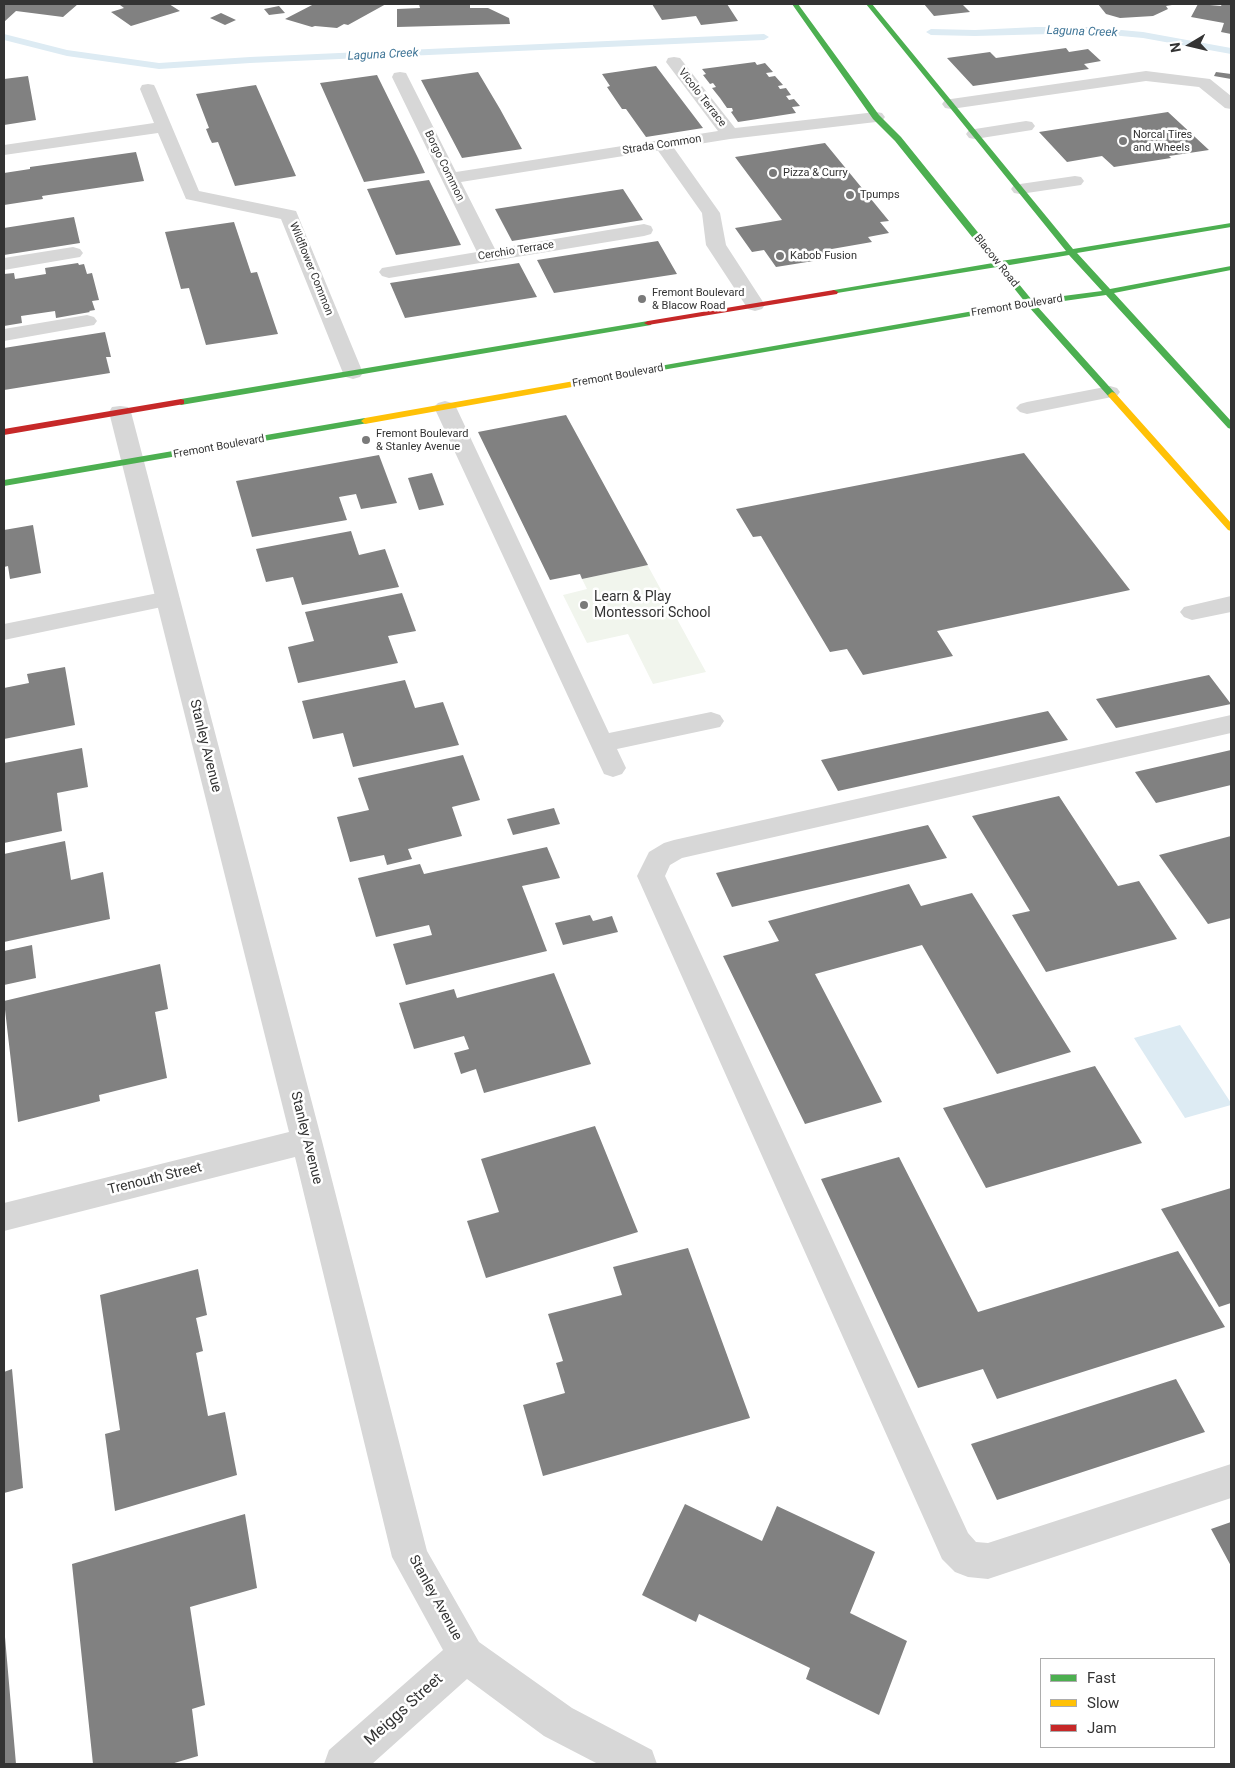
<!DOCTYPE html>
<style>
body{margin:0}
#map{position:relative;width:1235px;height:1768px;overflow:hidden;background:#fff;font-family:Roboto,sans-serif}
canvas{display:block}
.frame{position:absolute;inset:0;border:5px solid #333;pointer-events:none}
.legend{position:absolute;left:1040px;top:1658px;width:175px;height:90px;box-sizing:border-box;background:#fff;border:1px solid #adadad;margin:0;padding:6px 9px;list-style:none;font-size:15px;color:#333}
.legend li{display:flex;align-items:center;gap:10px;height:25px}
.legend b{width:25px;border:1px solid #adadad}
.north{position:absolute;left:1165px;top:20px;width:50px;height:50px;-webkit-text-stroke:4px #fff;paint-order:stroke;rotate:261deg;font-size:14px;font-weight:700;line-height:20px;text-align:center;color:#333}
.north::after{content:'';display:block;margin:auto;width:18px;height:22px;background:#333;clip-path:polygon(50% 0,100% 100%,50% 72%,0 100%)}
</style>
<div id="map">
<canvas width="1235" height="1768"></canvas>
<div class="frame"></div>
<ul class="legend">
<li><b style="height:6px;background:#4caf50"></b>Fast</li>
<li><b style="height:6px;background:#ffc107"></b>Slow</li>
<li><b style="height:6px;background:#c62828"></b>Jam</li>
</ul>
<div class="north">N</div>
</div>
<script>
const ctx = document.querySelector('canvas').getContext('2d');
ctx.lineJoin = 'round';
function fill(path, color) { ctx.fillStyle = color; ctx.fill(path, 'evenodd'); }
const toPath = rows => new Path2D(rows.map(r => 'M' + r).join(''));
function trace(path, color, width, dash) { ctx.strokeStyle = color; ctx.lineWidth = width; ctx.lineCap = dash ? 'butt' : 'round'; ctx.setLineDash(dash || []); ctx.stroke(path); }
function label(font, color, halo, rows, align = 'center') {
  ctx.font = font + ' Roboto,sans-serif'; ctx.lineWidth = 5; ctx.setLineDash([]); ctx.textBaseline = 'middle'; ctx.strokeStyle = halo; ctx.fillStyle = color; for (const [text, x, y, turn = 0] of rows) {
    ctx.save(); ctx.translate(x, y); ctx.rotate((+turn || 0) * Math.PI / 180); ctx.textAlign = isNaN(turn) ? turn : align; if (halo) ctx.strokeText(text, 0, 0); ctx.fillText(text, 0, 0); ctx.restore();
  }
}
const green = toPath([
 [648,565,648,566,706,672,653,684,628,634,587,643,563,595,587,589,582,579]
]);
const water = toPath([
 [1180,1025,1231,1103,1231,1105,1185,1118,1134,1038]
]);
const stream = toPath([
 [1036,27,1088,27,1143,32,1231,48,1231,54,1143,38,1088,33,975,36,931,35,926,32,931,29,975,30,1036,27],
 [4,34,67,50,159,63,250,57,764,34,769,37,764,40,250,63,159,69,67,56,4,40,4,34]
]);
const building = toPath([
 [4,4,78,4,63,17,16,11,4,22],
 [125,4,169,4,180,11,131,26,111,12,124,8,120,5],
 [314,4,386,4,348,25,344,24,337,28,315,26,312,27,285,19],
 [419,4,470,4,470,8,488,8,509,18,510,24,397,27,397,9,420,8],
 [652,4,727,4,738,21,701,25,696,16,662,20],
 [924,4,962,4,970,12,934,16],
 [1098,4,1172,4,1172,5,1166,6,1168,9,1153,16,1120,18,1106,14],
 [1198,4,1221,6,1222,4,1231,4,1231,34,1221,32,1224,23,1191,17],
 [279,6,285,13,269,15,264,9],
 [221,13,236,20,225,25,210,18],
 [1066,48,1069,52,1088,49,1101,61,1084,64,1089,69,973,86,947,58,990,52,996,58],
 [755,62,757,65,765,63,773,72,766,73,769,77,775,76,783,85,778,86,780,89,786,88,791,95,786,96,789,100,794,99,800,106,792,107,796,113,738,122,731,112,733,111,732,108,727,108,720,98,712,88,716,87,713,83,710,84,703,75,706,74,702,69],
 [656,66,665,78,703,128,646,137,626,109,622,109,607,87,610,86,602,74],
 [478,72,500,109,522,149,462,158,421,80],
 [1216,72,1231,74,1231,79,1214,76],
 [377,75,418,158,425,173,364,182,320,83],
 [28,76,36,120,4,125,4,79],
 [256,85,296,176,235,186,218,142,212,143,210,139,206,129,209,128,196,94],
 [1168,112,1209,150,1169,156,1171,158,1114,167,1102,156,1067,162,1039,132],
 [825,143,889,221,880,222,889,233,868,237,872,242,826,250,832,258,776,267,764,250,752,252,735,228,782,220,735,157],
 [136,152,144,181,42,196,43,199,4,205,4,173,30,169,30,167],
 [429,180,461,245,396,255,367,189],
 [623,189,643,220,512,241,495,209],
 [74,217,80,243,4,255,4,228],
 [234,222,251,273,257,272,278,334,206,345,189,288,181,289,165,232],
 [658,241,677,274,554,293,537,260],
 [78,263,79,265,84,264,87,274,92,273,99,300,92,301,95,310,89,311,90,312,56,318,55,311,21,316,22,323,4,326,4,274,14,273,15,279,46,274,45,268],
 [519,263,537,297,405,318,390,283],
 [105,332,111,357,106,357,110,373,4,390,4,348],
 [566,415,648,565,582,579,580,574,550,580,478,432],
 [1024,453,1130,590,937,631,953,656,863,675,847,649,830,652,761,536,753,537,736,509],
 [379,455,397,503,361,509,356,494,339,497,347,520,252,537,236,481],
 [432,473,444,505,419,510,408,478],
 [33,525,41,573,10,579,8,566,4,567,4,530],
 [351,531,359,555,385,549,399,587,302,605,293,577,266,582,256,549],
 [402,593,416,631,388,636,398,663,298,683,288,647,314,641,305,612],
 [65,667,75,725,4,739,4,688,29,683,27,674],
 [1209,675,1231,704,1116,728,1096,699],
 [405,680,415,708,443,702,459,745,353,767,343,733,313,739,302,701],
 [1048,711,1068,740,838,791,821,760],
 [82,748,88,787,57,793,62,831,4,843,4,763],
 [1231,750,1231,785,1156,803,1135,772],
 [463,755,480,800,452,807,462,836,408,849,412,859,387,865,384,855,350,862,337,817,369,810,358,778],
 [1059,796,1118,886,1139,881,1177,939,1046,972,1012,915,1030,911,972,816],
 [554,808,560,824,513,835,507,819],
 [928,825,947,858,732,907,716,873],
 [1231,836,1231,918,1208,924,1159,855],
 [65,841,71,880,103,872,110,919,4,942,4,854],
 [547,847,560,878,522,886,547,951,406,985,393,944,432,935,429,925,376,937,358,878,420,864,424,874],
 [909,884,921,906,972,893,1071,1052,997,1074,922,945,815,974,882,1102,805,1124,723,956,779,941,768,921],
 [590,915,593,921,612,916,618,932,563,945,555,923],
 [32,945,36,978,4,985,4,951],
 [160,964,168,1009,155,1012,167,1078,99,1095,100,1101,18,1122,4,1001],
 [554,973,591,1064,484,1093,476,1069,461,1074,454,1053,469,1049,464,1036,414,1049,399,1003,454,989,457,998],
 [1095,1066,1142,1143,986,1188,943,1108],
 [595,1126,638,1232,486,1278,467,1221,499,1212,481,1159],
 [899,1157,978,1312,1178,1251,1225,1327,997,1399,983,1369,918,1388,821,1179],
 [1231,1188,1231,1303,1219,1307,1161,1209],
 [688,1248,750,1418,543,1476,523,1405,565,1393,556,1363,563,1361,548,1314,622,1295,613,1267],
 [198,1269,207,1315,196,1318,203,1351,196,1353,208,1416,225,1412,237,1475,115,1511,105,1434,120,1430,100,1295],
 [12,1369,23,1488,4,1493,4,1372],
 [1176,1379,1205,1432,997,1500,971,1444],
 [685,1504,762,1541,777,1506,875,1552,850,1613,907,1641,879,1715,806,1679,810,1668,699,1614,696,1622,642,1595],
 [245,1514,257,1588,190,1607,205,1705,192,1709,198,1756,171,1764,93,1764,72,1564],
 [1231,1522,1231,1566,1211,1529],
 [4,1637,5,1637,16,1764,4,1764]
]);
const lane = toPath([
 [1146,71,1210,79,1231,96,1231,109,1225,108,1199,87,1146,81,951,109,945,108,942,104,945,100,951,99,1146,71],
 [1026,121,1032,122,1035,126,1032,130,975,139,969,138,966,134,969,130,975,129,1026,121],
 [663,140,669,141,720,213,726,245,765,305,762,309,755,311,748,309,706,245,702,213,654,145,657,141,663,140],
 [1075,176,1081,177,1084,181,1081,185,1020,194,1014,193,1011,189,1014,185,1020,184,1075,176],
 [1110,386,1117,388,1120,392,1117,396,1027,414,1020,412,1016,408,1020,404,1027,402,1110,386],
 [445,401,452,403,456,407,609,733,711,712,720,715,724,721,720,727,617,749,626,768,622,774,613,777,604,774,434,407,438,403,445,401],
 [168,591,176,594,180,599,176,604,4,640,4,624,168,591],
 [1231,596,1231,612,1192,620,1184,617,1180,612,1184,607,1231,596],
 [1231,715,1231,733,682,858,670,865,665,876,968,1533,976,1542,988,1543,1231,1464,1231,1498,988,1579,968,1577,955,1572,942,1559,637,876,649,852,664,843,674,840,1231,715]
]);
const street = toPath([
 [674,57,680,58,735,128,876,112,882,113,885,117,882,121,876,122,730,139,461,182,495,249,644,224,651,226,653,230,651,234,644,236,389,278,382,276,379,272,382,268,477,252,392,77,394,73,400,72,406,73,408,77,456,172,718,131,666,62,668,58,674,57],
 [148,84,154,85,156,89,199,191,296,211,363,373,360,377,353,379,346,377,343,373,281,219,186,199,158,133,4,155,4,145,154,123,140,89,142,85,148,84],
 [73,247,80,249,83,253,80,257,4,270,4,258,73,247],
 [87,315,94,317,97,321,94,325,4,341,4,329,87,315],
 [120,406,128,407,131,412,322,1141,427,1551,479,1642,572,1708,652,1750,657,1764,598,1764,544,1736,467,1679,372,1764,324,1764,329,1750,443,1650,392,1557,295,1157,4,1231,4,1203,289,1132,109,412,112,407,120,406]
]);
const fast = toPath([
 [792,4,798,4,879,115,901,137,1001,261,1066,251,866,4,872,4,1073,249,1231,223,1231,227,1077,253,1110,289,1231,266,1231,270,1114,293,1231,421,1231,429,1228,428,1106,295,1036,305,1115,393,1116,395,1112,398,1109,397,1028,306,588,383,588,379,591,378,1025,302,997,267,831,294,830,292,834,290,993,263,895,141,873,119,792,4],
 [1069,255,1102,291,1032,300,1004,266,1069,255],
 [648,321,652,323,651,325,181,405,177,402,181,399,648,321],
 [365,418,369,421,368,423,4,486,4,480,365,418]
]);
const slow = toPath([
 [591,378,594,379,594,383,365,424,361,421,365,418,591,378],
 [1112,392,1115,393,1231,523,1231,531,1228,530,1109,397,1108,395,1112,392]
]);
const jam = toPath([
 [834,290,838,292,837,294,648,325,644,323,648,321,834,290],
 [181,399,184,400,184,404,4,435,4,429,181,399]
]);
const markers = [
 [1123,141,5,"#7a7a7a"],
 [773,173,5,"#7a7a7a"],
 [850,195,5,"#7a7a7a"],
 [780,256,5,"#7a7a7a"],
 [642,299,5,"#7a7a7a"],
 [366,440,5,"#7a7a7a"],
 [584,605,5,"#7a7a7a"]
];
const farStreetnames = [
 ["Vicolo Terrace",702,98,52],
 ["Strada Common",662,145,-9],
 ["Borgo Common",444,166,64],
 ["Cerchio Terrace",516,251,-9],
 ["Blacow Road",996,261,51],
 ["Wildflower Common",311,269,68],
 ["Fremont Boulevard",1017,306,-9],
 ["Fremont Boulevard",618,376,-10],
 ["Fremont Boulevard",219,447,-10]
];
const farPoinames = [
 ["Norcal Tires",1133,135],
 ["and Wheels",1133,148],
 ["Pizza & Curry",783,173],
 ["Tpumps",860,195],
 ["Kabob Fusion",790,256],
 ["Fremont Boulevard",652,293],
 ["& Blacow Road",652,306],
 ["Fremont Boulevard",376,434],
 ["& Stanley Avenue",376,447]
];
const farWaternames = [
 ["Laguna Creek",1082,32,2],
 ["Laguna Creek",383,55,-3]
];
const poiNames = [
 ["Learn & Play",594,597],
 ["Montessori School",594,613]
];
const streetNames = [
 ["Stanley Avenue",205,746,76],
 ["Stanley Avenue",306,1138,76],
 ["Trenouth Street",155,1179,-14],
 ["Stanley Avenue",435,1598,61]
];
const nearStreetnames = [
 ["Meiggs Street",404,1710,-42]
];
fill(green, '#f1f5ed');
fill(water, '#ddebf3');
fill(stream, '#ddebf3');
fill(building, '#818181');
fill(lane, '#d7d7d7');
fill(street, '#d7d7d7');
fill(fast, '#4caf50');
fill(slow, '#ffc107');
fill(jam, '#c62828');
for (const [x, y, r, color] of markers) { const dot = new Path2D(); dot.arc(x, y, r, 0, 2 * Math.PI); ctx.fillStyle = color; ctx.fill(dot); trace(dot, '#fff', 2); }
label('11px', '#333', '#fff', farStreetnames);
label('11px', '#333', '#fff', farPoinames, 'left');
label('italic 12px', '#3f7597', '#fff', farWaternames);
label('14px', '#333', '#fff', poiNames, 'left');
label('14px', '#333', '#fff', streetNames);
label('16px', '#333', '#fff', nearStreetnames);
</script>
